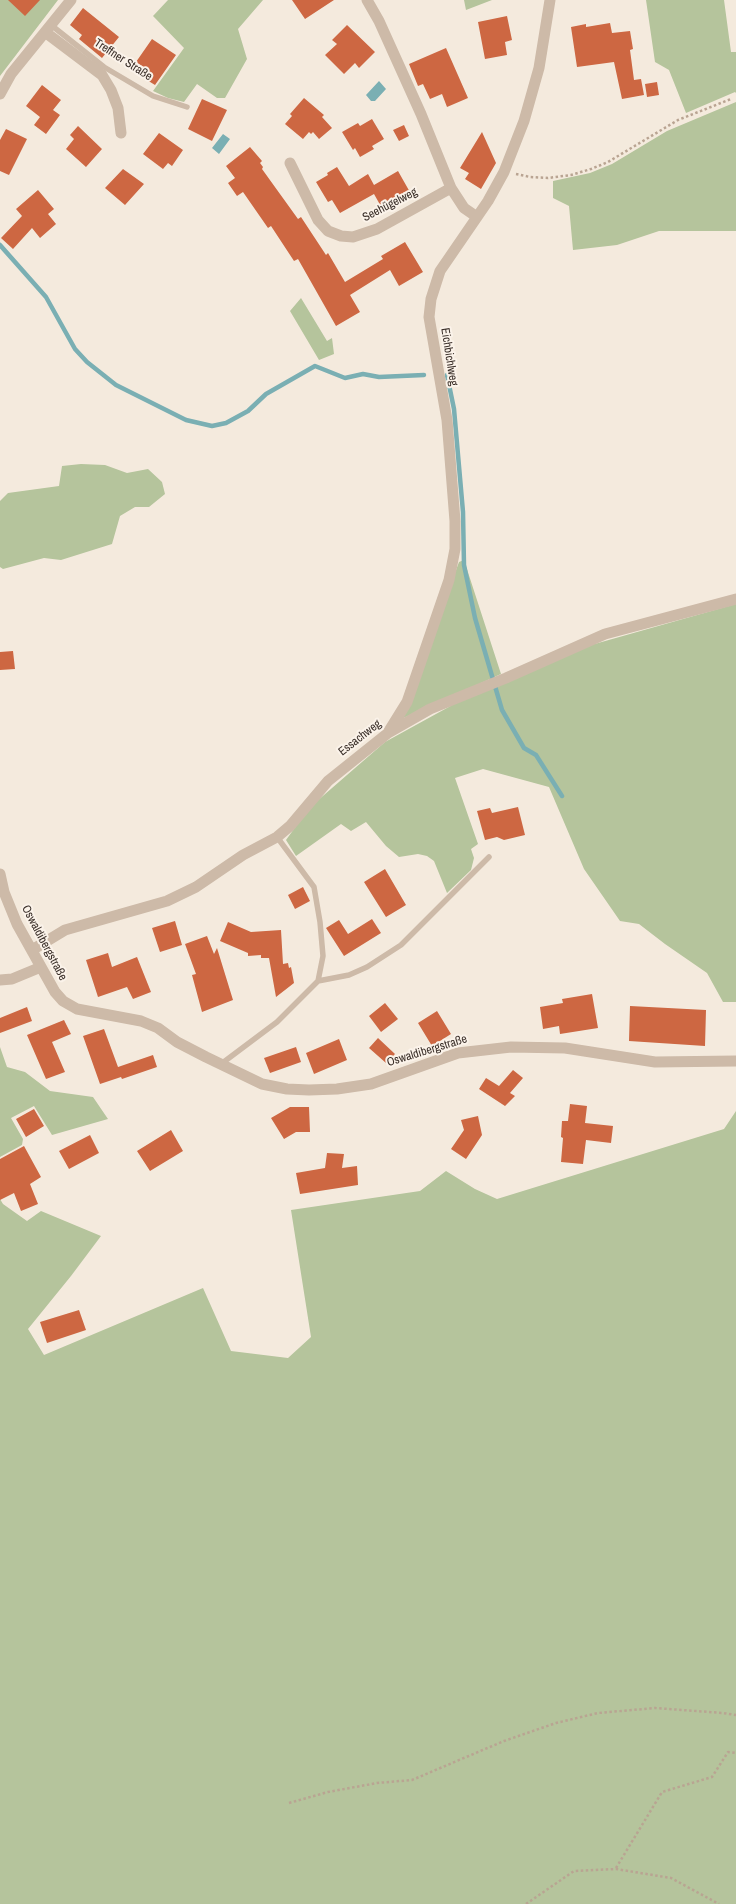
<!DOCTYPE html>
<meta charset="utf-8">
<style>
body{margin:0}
canvas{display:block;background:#f4eadd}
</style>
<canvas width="736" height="1904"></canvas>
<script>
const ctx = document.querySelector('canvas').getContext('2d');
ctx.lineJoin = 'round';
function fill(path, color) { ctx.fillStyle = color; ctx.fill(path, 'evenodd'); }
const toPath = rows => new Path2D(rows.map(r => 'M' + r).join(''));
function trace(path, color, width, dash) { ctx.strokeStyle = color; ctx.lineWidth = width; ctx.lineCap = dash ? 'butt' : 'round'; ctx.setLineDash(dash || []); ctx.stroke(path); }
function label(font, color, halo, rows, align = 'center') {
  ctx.font = font + ' "Archivo Narrow",sans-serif'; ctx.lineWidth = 4; ctx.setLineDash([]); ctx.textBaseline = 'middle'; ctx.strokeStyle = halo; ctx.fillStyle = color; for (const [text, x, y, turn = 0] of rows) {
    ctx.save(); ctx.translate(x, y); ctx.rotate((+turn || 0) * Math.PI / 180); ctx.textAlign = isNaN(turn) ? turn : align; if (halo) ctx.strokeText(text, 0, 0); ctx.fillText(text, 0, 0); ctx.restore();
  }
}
const green = toPath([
 [0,0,58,0,0,76],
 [168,0,263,0,238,29,247,59,225,98,217,98,197,84,184,102,168,98,153,91,184,48,153,16],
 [464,0,492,0,466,10],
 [646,0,724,0,731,52,736,52,736,93,735,92,686,113,669,70,655,62],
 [736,102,736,231,659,231,617,245,573,250,569,206,553,198,553,181,590,173,612,164,667,131],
 [301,298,327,341,332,338,334,354,319,360,290,311],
 [81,464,105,465,127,473,148,469,162,482,165,494,149,507,135,507,120,516,112,544,61,560,44,558,3,569,0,567,0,501,8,493,59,486,62,466],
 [464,560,501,674,401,719,459,562],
 [736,604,736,1002,723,1002,707,973,665,944,639,924,620,921,584,869,549,787,483,769,455,778,478,844,471,849,474,858,471,870,447,893,434,861,427,856,418,854,399,857,386,846,366,822,351,831,341,824,296,856,286,840,309,808,385,742,456,703,584,647],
 [0,1047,7,1067,25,1072,50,1091,93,1097,108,1119,52,1135,34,1106,11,1118,23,1139,22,1145,0,1157],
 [736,1111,736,1904,0,1904,0,1199,3,1204,27,1221,41,1211,101,1236,71,1276,28,1329,44,1355,203,1288,231,1351,288,1358,311,1337,291,1210,420,1191,446,1171,475,1189,497,1199,724,1129]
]);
const water = toPath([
 [379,81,386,89,375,101,371,101,366,95],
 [223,134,230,139,219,154,212,148]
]);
const stream = toPath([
 [0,245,46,297,75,349,87,362,116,385,186,420,212,426,226,423,248,411,266,394,315,366,345,378,363,374,379,377,424,375],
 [447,375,454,409,463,512,464,565,475,618,502,710,524,748,536,755,562,796]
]);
const building = toPath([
 [8,0,40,0,25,16],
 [292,0,334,0,305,19],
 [83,8,119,37,102,58,79,39,82,35,70,25],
 [507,16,512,40,505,42,507,55,485,59,478,22],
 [610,23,612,33,630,31,633,49,630,50,634,80,641,79,644,95,622,99,614,62,577,67,571,27,586,24,586,27],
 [347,25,375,52,359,68,355,63,344,74,325,55,337,44,332,40],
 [152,39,176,55,155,85,142,77,147,69,136,62],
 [446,48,468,98,447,107,442,94,430,99,423,84,418,86,409,64],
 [657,82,659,95,647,97,645,84],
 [42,85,61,100,53,110,60,115,46,134,34,125,40,117,26,106],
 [304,98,324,115,322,117,332,128,319,139,313,132,311,134,309,132,303,139,285,124,292,116,290,114],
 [202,99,227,110,212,141,188,129],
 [372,119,384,139,372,146,374,149,360,157,355,148,353,150,342,132,358,123,360,126],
 [404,125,409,136,399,141,393,130],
 [78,126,102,149,86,167,66,149,74,139,70,135],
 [6,129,27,139,9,175,0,171,0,140],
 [482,132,496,163,481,189,465,179,469,173,460,168],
 [159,133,183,150,172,166,168,163,163,169,143,154],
 [250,147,262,161,260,163,263,167,262,169,298,219,301,217,326,255,328,253,345,282,383,259,381,256,405,242,423,272,399,286,390,270,350,295,360,312,336,326,298,259,294,261,271,226,268,228,243,192,237,196,228,183,235,178,226,166],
 [337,167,349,186,368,174,374,185,398,171,411,194,383,210,374,194,340,213,332,200,328,202,316,182,328,175,327,173],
 [123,169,144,184,125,205,105,188],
 [38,190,54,209,48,214,56,224,40,238,32,228,13,249,1,238,22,216,16,209],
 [13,651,15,669,0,670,0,652],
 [518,807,525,835,504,840,497,837,485,840,477,811,490,808,492,813],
 [385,869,406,905,386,917,364,882],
 [303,887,310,901,295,909,288,895],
 [372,919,381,933,344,956,326,928,339,920,348,934],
 [175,921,182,945,160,952,152,928],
 [228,922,251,932,281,930,283,964,288,963,289,968,291,967,294,983,276,997,269,958,261,958,261,955,248,956,248,953,220,941],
 [207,936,214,954,217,948,233,1000,202,1012,192,975,196,974,185,944],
 [108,953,112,967,137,957,151,992,133,999,127,987,98,997,86,960],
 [592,994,598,1028,560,1034,559,1026,543,1029,540,1007,563,1003,562,999],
 [385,1003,398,1019,381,1032,369,1016],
 [630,1006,706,1010,705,1046,629,1041],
 [27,1007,32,1021,0,1033,0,1018],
 [437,1011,451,1034,432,1046,418,1023],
 [64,1020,71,1034,52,1042,65,1072,46,1079,27,1035],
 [104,1029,118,1067,153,1055,157,1067,122,1079,121,1077,100,1084,83,1036],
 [378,1038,395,1054,386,1063,369,1048],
 [339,1039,347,1060,314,1074,306,1053],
 [296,1047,301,1062,270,1073,264,1058],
 [513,1070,523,1078,510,1093,515,1096,505,1106,479,1089,486,1078,499,1086],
 [570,1104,587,1106,585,1123,613,1126,611,1143,586,1140,583,1164,561,1162,563,1138,561,1137,562,1121,568,1121],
 [290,1107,309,1107,310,1132,296,1132,284,1139,271,1118],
 [34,1109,44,1126,26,1137,16,1119],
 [478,1116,482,1135,466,1159,451,1149,464,1130,461,1120],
 [171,1130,183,1151,150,1171,137,1151],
 [90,1135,99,1153,69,1169,59,1151],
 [24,1146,41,1177,30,1184,38,1204,21,1211,14,1193,0,1200,0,1159],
 [327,1153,344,1154,342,1168,357,1166,358,1185,300,1194,296,1173,325,1168],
 [79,1310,86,1330,47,1343,40,1322]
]);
const path = toPath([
 [516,174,530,177,548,178,571,175,591,169,608,162,678,120,731,99],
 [289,1803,328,1792,377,1783,412,1780,504,1741,556,1723,598,1713,655,1708,723,1713,736,1715],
 [616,1868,662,1792,712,1777,728,1752,736,1753],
 [526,1904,574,1871,616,1869,671,1878,719,1904]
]);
const service = toPath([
 [51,25,104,67,153,96,187,107],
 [277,837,314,887,320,922,323,956,318,981],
 [221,1064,277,1022,318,981,349,975,367,967,401,945,489,857]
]);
const minor = toPath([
 [367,0,379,21,421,114,451,188,464,208,477,217],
 [45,32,102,75,111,90,118,108,121,133],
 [0,94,11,74,71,0],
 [290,163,318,220,328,231,341,236,353,237,377,229,451,188],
 [389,731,407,702,449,580,455,549,455,521,447,420,429,317,431,299,440,271,488,201,504,172,524,121,539,68,550,0],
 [0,874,4,892,17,924,55,992,63,1001,77,1009,141,1021,158,1028,177,1042,206,1057,262,1084,287,1089,309,1090,337,1089,371,1084,458,1053,511,1047,565,1048,655,1062,736,1061],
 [32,950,65,930,167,901,196,887,243,855,277,837,290,826,328,781,388,733,430,709,506,678,605,634,736,599],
 [0,980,12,979,41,967]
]);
const streetNames = [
 ["Treffner Straße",123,60,33],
 ["Seehügelweg",390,205,-27],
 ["Eichbichlweg",449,357,81],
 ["Essachweg",360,738,-38],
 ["Oswaldibergstraße",44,943,62],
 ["Oswaldibergstraße",427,1051,-17]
];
fill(green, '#b5c49c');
fill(water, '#7aafb3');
trace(stream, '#7aafb3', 4.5);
fill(building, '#cd6742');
trace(path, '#b9a492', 2.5, [2.5, 2.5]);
trace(service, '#cdbaa8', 5.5);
trace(minor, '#cdbaa8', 11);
label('12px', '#392e28', '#fbf3ea', streetNames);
</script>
